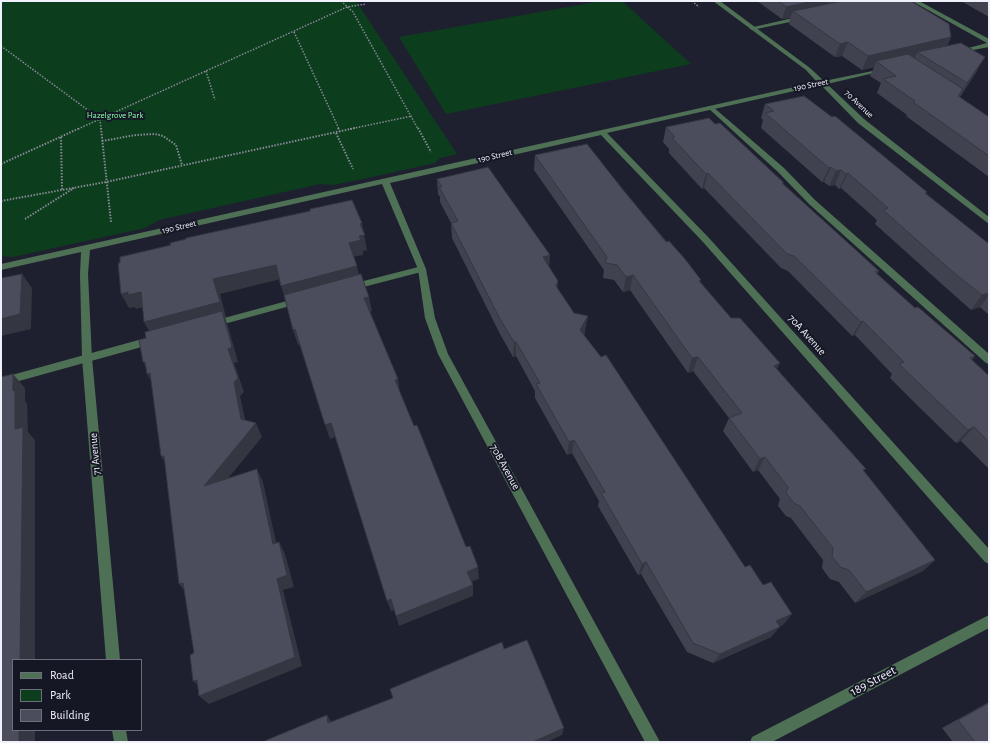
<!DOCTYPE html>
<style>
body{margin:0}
#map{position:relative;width:990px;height:743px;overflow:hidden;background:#1f202f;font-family:"Alegreya Sans",sans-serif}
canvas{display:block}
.frame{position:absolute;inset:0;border:2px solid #f0f1fb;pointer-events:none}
.legend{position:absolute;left:12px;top:659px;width:130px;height:72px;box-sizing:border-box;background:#161725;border:1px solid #6d6e7b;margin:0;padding:5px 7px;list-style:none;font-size:12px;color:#f0f1fb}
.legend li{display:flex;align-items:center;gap:8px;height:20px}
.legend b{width:20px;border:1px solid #6d6e7b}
</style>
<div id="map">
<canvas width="990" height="743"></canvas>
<div class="frame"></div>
<ul class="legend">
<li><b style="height:5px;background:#4e7055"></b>Road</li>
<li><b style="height:11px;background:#0c3e1e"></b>Park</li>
<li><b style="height:11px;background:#4b4d5d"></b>Building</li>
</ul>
</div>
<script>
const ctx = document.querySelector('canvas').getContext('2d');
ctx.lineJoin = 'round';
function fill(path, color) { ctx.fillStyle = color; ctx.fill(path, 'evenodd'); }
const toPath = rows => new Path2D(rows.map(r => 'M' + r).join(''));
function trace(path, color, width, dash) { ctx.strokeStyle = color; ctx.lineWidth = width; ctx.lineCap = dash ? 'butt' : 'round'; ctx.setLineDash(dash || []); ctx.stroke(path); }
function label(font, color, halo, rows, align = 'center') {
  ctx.font = font + ' "Alegreya Sans",sans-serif'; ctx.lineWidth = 4; ctx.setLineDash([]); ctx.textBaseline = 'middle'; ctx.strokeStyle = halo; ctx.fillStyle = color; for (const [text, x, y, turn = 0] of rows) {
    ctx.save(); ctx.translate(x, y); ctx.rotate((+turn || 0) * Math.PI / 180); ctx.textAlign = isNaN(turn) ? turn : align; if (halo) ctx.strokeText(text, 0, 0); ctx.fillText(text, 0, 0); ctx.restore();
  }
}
const green = toPath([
 [1,1,356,1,457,154,440,158,435,163,368,178,333,185,320,184,159,220,145,228,13,257,1,256],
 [602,1,622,1,691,64,446,114,399,37]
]);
const pathFar1 = toPath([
 [341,1,353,12,418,129],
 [692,1,699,7],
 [294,32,339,129],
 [1,46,100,119,101,129],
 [206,71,215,100],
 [78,129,347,7,366,4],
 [350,129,412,116]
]);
const path = toPath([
 [101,128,111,222],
 [338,128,340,132],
 [418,128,431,152],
 [336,133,353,169],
 [61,137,62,190],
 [102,141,136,135,155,134,163,136,176,145,182,165],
 [1,164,80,128],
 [1,201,106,182,355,128],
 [25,219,74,188]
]);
const lane = toPath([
 [802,16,804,17,804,19,752,30,749,28,802,16],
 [708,106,712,106,784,168,815,200,989,354,989,364,986,363,809,204,778,172,708,108,708,106],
 [422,266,426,269,425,271,352,290,347,287,352,284,422,266],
 [298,298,301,299,303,301,301,303,213,327,208,324,213,321,298,298],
 [153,336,158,340,156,343,1,386,1,378,153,336]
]);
const street = toPath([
 [713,1,720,1,810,68,824,81,887,68,887,70,827,84,864,119,989,217,989,224,858,123,821,85,607,133,709,238,989,549,989,564,985,562,703,242,601,135,390,183,426,269,435,318,448,354,660,742,645,742,438,354,425,318,418,269,382,184,90,250,88,274,92,358,120,660,106,660,82,358,80,274,81,252,1,270,1,264,817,82,806,70,713,1],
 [912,1,919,1,989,39,989,47,957,53,957,51,987,43,912,1],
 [989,615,989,628,772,742,750,742,752,737,989,615],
 [112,730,126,730,128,742,114,742,112,730]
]);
const wall = toPath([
 [757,1,911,1,951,37,947,46,977,71,960,97,989,117,989,177,906,116,907,115,877,93,881,83,870,76,874,67,862,70,842,56,835,57,789,24,790,18,782,19],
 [961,1,989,1,989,17],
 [765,104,927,192,926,194,989,244,989,315,980,307,971,310,944,286,875,224,877,220,841,188,839,189,835,185,829,186,824,182,822,182,761,128,763,120,761,118],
 [715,124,879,271,877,274,915,308,975,356,972,360,989,376,989,469,961,441,956,443,918,406,890,378,892,374,855,335,852,336,788,271,781,268,704,188,702,189,669,153,669,149,663,142,666,127],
 [535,155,624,191,731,318,777,369,864,471,935,560,923,571,855,603,839,582,830,579,822,568,823,560,791,518,786,516,778,506,780,499,758,470,753,472,723,431,729,418,693,371,688,373,630,290,623,292,614,280,603,278,604,270,534,170],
 [437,179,550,255,549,266,558,289,585,331,584,335,783,625,779,626,771,637,713,663,687,652,641,574,638,575,598,506,599,501,572,453,567,455,535,398,535,391,516,356,513,357,500,334,452,238,451,223,440,202,440,197,438,194],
 [989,702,989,742,953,742,942,728]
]);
const shadedWall = toPath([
 [813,1,829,1,826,10,793,11,790,18,782,19,786,7],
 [951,37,944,51,917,52,915,58,882,65,876,61,874,67,862,70,868,56],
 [848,42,842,56,835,57,840,44],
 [985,57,977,71,959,97,967,83],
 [831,167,824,182,822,182,829,168],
 [841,170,835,185,829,186,836,171],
 [708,173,704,188,702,189,706,174],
 [848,173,841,188,839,189,846,174],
 [362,223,367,250,363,251,363,255,352,257,349,243,359,236,360,224],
 [550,255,549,270,543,257],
 [276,265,281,279,220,294,226,317,225,317,228,326,238,362,234,363,244,392,240,396,248,433,256,423,262,437,212,498,204,486,152,336,144,322,213,279],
 [357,266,360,281,286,301,281,286],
 [22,274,32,288,31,329,1,336,1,319],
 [633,275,630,290,623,292,626,277],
 [558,281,557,296,556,286],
 [128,292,141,292,149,306,136,309,135,307,129,308,121,294],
 [989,293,989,295,980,307,971,310,982,295],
 [369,297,372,311,367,313,364,298],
 [588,316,585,331,578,345,580,330],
 [863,321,855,335,852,336,861,322],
 [295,329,300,344,298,345,293,330],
 [514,342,516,342,516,356,513,357],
 [698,357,693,371,688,373,692,358],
 [143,362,145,362,156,388,147,374,149,373],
 [780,363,773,377,774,366],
 [13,374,25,388,25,401,27,404,28,432,35,440,35,660,20,660,15,429],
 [398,379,400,393,395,380],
 [331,423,335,437,330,439,325,425],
 [974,427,961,441,956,443,968,430],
 [574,440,572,453,567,455,569,442],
 [161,456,164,456,170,470],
 [765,457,758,470,753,472,760,459],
 [257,469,263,482,279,556,273,544],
 [279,542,285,554,294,587,283,590,302,666,209,704,199,696,277,579],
 [935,560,923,571,855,603,866,592],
 [646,562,641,574,638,575,642,564],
 [478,567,479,579,468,583,467,572],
 [183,583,188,595,179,584],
 [473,585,473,596,399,626,396,616],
 [391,599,394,610,391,611,387,601],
 [792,614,783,625,767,632,776,621],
 [780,627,771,637,713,663,720,654],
 [197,680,203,690,193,681],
 [327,715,332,723,328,723],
 [564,728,562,735,547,742,533,742],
 [19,730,35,730,35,742,19,742]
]);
const building = toPath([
 [779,1,813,1,786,7,779,1],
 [842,1,911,1,949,24,951,37,868,56,848,42,840,44,793,11,842,1],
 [961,43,985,57,967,83,917,52,961,43],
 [908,54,963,89,958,96,989,117,989,156,913,102,915,101,883,79,896,76,876,61,908,54],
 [804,96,832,117,835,116,927,192,925,193,989,244,989,293,982,295,953,272,883,210,888,208,848,173,846,174,841,170,836,171,831,167,829,168,765,113,774,111,765,104,804,96],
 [709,118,715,124,720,123,784,183,782,183,879,271,875,272,915,308,918,307,975,356,970,358,989,376,989,442,974,427,968,430,928,392,899,364,904,362,863,321,861,322,794,256,787,254,708,173,706,174,672,138,675,137,666,127,709,118],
 [587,144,624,191,666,242,669,241,685,259,701,280,699,281,731,318,740,318,780,363,774,366,866,469,863,470,935,560,866,592,849,570,840,567,832,556,833,548,800,506,794,503,786,493,788,487,765,457,760,459,729,418,742,413,698,357,692,358,633,275,626,277,617,265,605,263,607,257,535,155,587,144],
 [488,167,550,255,543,257,558,281,556,286,574,313,588,316,580,330,601,357,606,355,745,567,750,565,763,585,771,582,792,614,776,621,780,627,720,654,693,643,646,562,642,564,601,493,605,492,574,440,569,442,536,384,540,383,516,342,514,342,500,319,451,223,458,221,439,187,442,187,437,179,488,167],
 [352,200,362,223,360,224,365,235,359,236,361,240,349,243,357,266,281,286,276,265,213,279,220,302,144,322,141,292,128,295,128,292,121,294,118,263,120,263,120,257,171,245,170,243,186,239,186,238,310,211,310,209,352,200],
 [22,274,20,314,1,319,1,278,22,274],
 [361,274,369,297,364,298,398,379,395,380,414,426,417,425,466,547,470,546,478,567,467,572,473,585,396,616,391,599,387,601,331,423,325,425,295,329,293,330,284,295,361,274],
 [222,311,232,347,228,349,238,378,234,382,241,419,256,423,204,486,257,469,273,544,279,542,287,575,277,579,295,657,199,696,197,680,193,681,190,655,194,653,183,583,179,584,164,456,161,456,150,373,147,374,145,362,143,362,139,340,146,338,145,332,222,311],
 [13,374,13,391,15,390,15,429,23,427,20,660,13,660,13,730,19,730,19,742,1,742,1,377,13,374],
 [527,640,564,728,533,742,262,742,327,715,328,723,393,698,390,689,502,642,504,649,527,640],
 [989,703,989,742,975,742,958,720,989,703]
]);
const farStreetnames = [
 ["190 Street",811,85,-12],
 ["70 Avenue",859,104,43],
 ["190 Street",495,156,-13],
 ["190 Street",179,227,-13]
];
const farParknames = [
 ["Hazelgrove Park",115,115]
];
const streetNames = [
 ["70A Avenue",807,335,48],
 ["71 Avenue",95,454,-95],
 ["70B Avenue",505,467,61]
];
const nearStreetnames = [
 ["189 Street",873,681,-28]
];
fill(green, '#0c3e1e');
trace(pathFar1, '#888995', 1.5, [1.5, 1.5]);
trace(path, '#888995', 2, [1.5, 1.5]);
fill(lane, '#4e7055');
fill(street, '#4e7055');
fill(wall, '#404250');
fill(shadedWall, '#343641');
fill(building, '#4b4d5d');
trace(building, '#343641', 1);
label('9px', '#f0f1fb', '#161725', farStreetnames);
label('9px', '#87fba6', '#161725', farParknames);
label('11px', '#f0f1fb', '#161725', streetNames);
label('13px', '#f0f1fb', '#161725', nearStreetnames);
</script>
